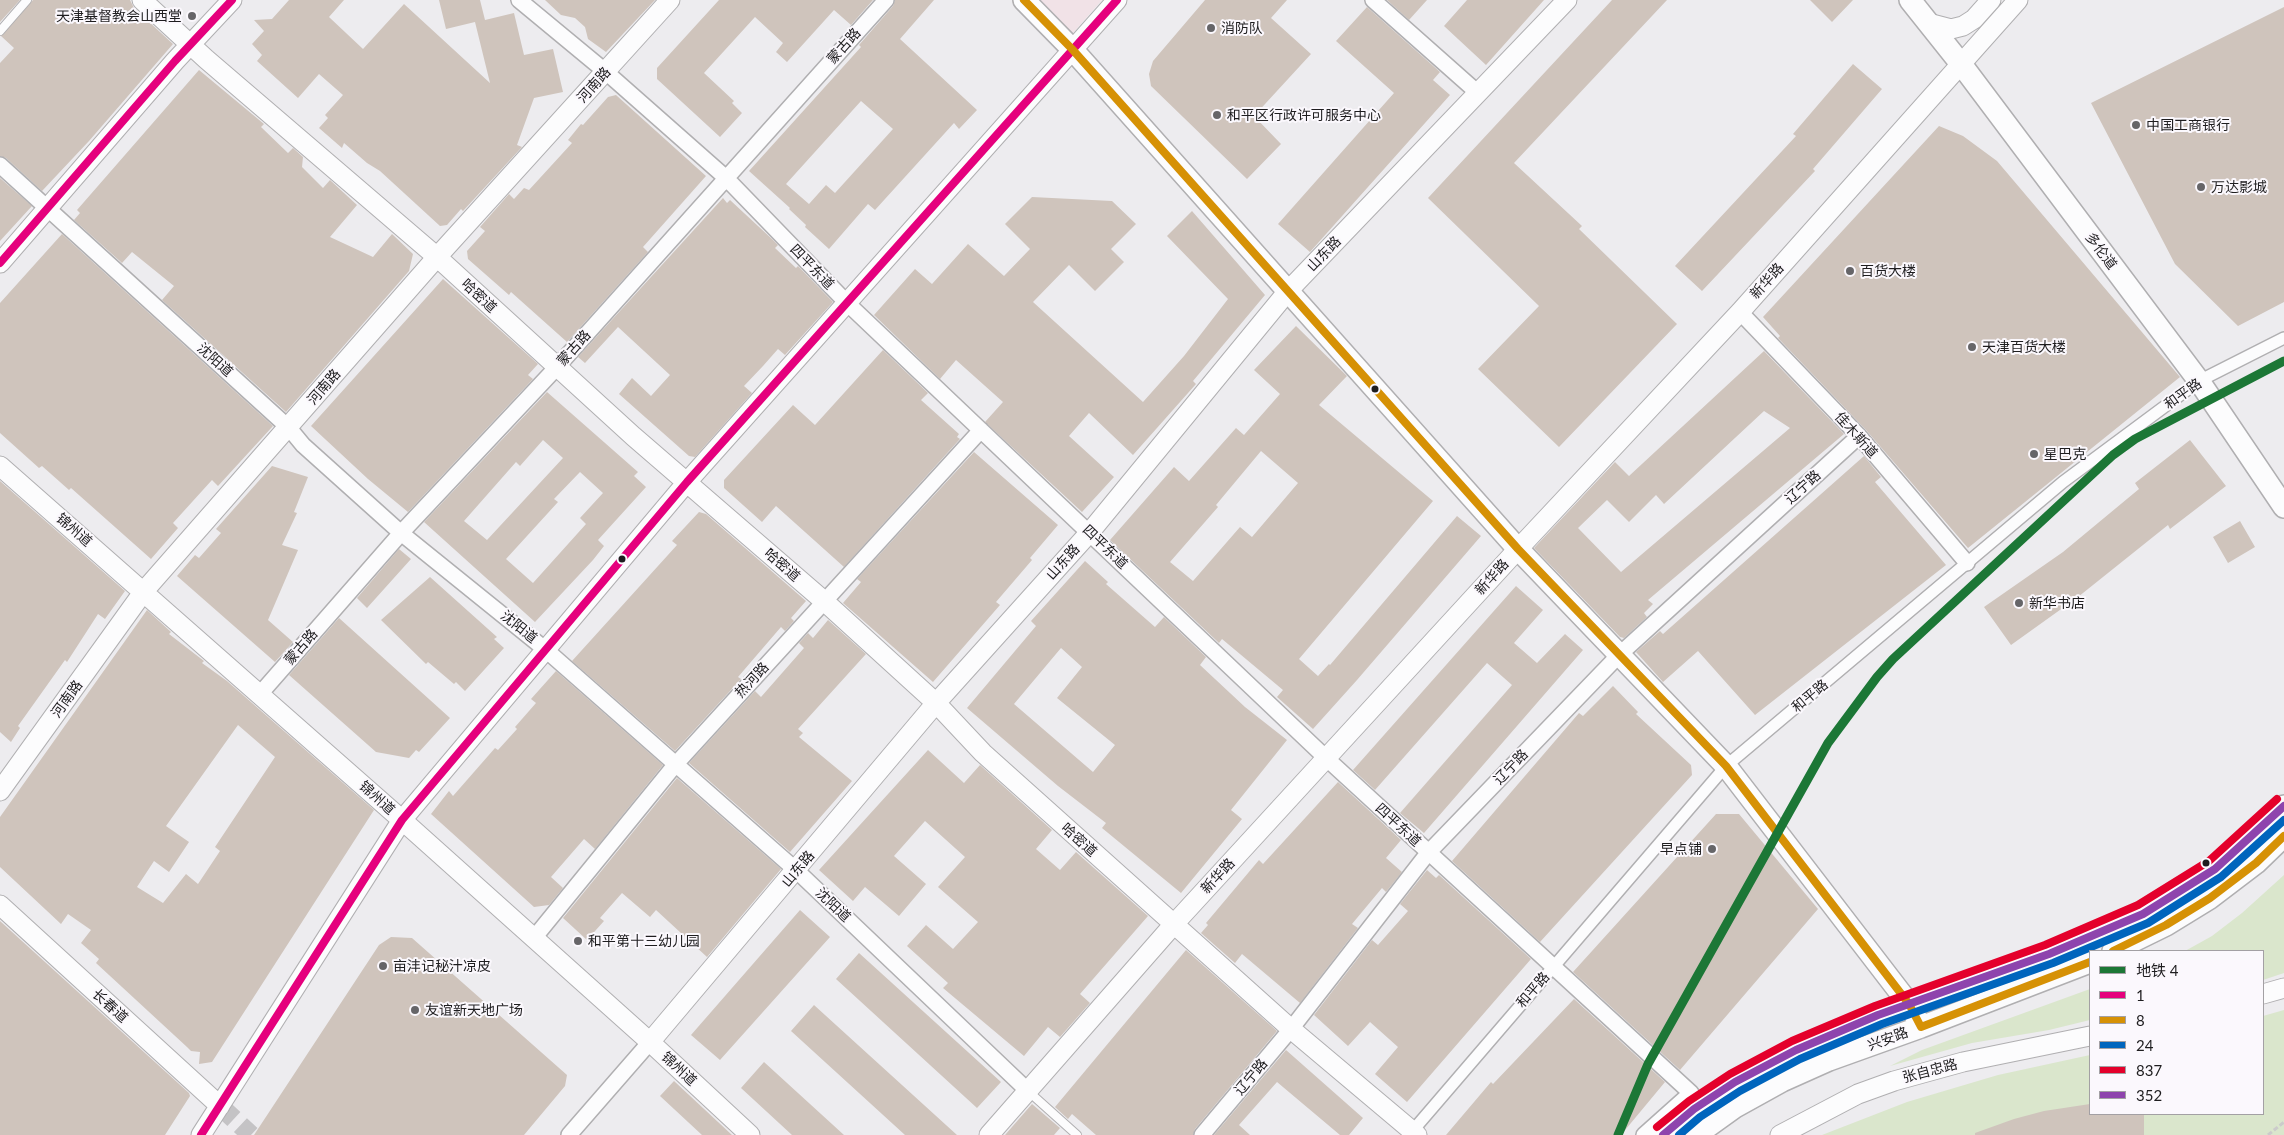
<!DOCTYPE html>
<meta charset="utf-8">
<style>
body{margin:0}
#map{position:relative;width:2284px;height:1135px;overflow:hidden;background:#edecef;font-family:Lato,"Noto Sans SC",sans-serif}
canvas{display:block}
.legend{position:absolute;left:2089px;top:950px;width:175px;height:165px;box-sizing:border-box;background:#fbf8fd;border:1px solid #a3a0a4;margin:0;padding:6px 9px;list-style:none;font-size:15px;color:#1e1d1f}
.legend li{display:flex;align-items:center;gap:10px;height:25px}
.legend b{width:25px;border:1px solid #a3a0a4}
</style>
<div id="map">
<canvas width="2284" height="1135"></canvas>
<ul class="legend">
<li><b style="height:6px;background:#1c7736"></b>地铁 4</li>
<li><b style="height:6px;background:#e5007d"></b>1</li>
<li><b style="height:6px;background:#d69105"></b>8</li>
<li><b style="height:6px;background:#0065bd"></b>24</li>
<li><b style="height:6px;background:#e4002b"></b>837</li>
<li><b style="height:6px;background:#8e44ad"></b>352</li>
</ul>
</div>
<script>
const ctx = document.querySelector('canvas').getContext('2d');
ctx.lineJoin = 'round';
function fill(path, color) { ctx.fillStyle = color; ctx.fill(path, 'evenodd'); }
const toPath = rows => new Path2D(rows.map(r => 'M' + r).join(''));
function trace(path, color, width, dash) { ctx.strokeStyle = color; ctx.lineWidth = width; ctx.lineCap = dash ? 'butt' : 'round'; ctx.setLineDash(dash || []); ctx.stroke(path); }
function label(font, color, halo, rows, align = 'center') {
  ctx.font = font + ' Lato,"Noto Sans SC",sans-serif'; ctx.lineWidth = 4; ctx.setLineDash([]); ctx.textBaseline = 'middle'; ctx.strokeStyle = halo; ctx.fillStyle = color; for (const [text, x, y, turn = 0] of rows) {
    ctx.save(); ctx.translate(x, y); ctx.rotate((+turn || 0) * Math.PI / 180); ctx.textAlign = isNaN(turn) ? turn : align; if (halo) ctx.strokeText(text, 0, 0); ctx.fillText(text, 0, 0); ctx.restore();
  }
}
const education = toPath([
 [1039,0,1102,0,1072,34]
]);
const green = toPath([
 [2284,875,2284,973,2263,980,2263,951,2185,951,2212,936,2242,913],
 [2090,989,2090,1020,2049,1030,1972,1043,1890,1066,1922,1050],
 [2284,1010,2284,1135,1822,1135,1907,1102,1998,1075,2090,1055,2090,1114,2263,1114,2263,1016]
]);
const building = toPath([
 [0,0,20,0,0,22],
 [33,0,130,0,134,8,173,44,89,141,42,191,6,158,0,156,0,63,14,48,1,36],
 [289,0,344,0,329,17,363,49,404,4,490,83,475,22,446,29,439,0,480,0,485,20,514,13,524,55,553,49,563,92,534,98,517,145,522,147,463,211,461,209,447,225,440,226,380,171,367,163,344,143,342,148,319,128,328,118,325,115,343,95,319,74,298,98,257,61,262,55,252,44,264,31,254,20,272,19],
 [545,0,655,0,606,52,588,39,585,27,575,18,561,15],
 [719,0,873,0,851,25,834,10,787,62,776,52,783,43,755,17,704,73,734,101,732,103,742,113,720,137,657,79,657,68],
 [895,0,934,0,900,39,977,110,959,129,954,123,875,210,868,204,829,249,805,227,806,225,789,209,790,208,749,171,861,47,859,45,893,6],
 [861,101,893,129,835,193,826,185,809,204,786,184],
 [1205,0,1287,0,1271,18,1311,54,1254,116,1281,144,1247,179,1151,86,1149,74,1153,61],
 [1387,0,1427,0,1409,20],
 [1467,0,1544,0,1486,65,1444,26],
 [1612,0,1667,0,1514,163,1582,226,1579,229,1677,324,1559,447,1478,369,1539,306,1428,198],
 [1810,0,1853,0,1832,22],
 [1367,7,1440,72,1433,80,1450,95,1310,252,1278,224,1394,93,1336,41],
 [2284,7,2284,302,2238,326,2175,264,2091,103],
 [1853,64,1882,89,1813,169,1815,171,1702,291,1675,266,1796,136,1793,134],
 [199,70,264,124,261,127,288,153,293,148,303,157,302,167,323,188,330,180,357,205,330,237,373,257,392,234,413,254,409,271,286,412,162,300,174,286,132,252,122,263,74,220,80,213,77,210],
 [616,95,706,176,643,247,648,252,567,342,511,292,509,295,468,259,467,251,485,231,480,227,509,194,514,199,524,188,529,190,572,143,568,140,581,124,583,125,608,97],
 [1939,126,1963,136,1997,161,2180,377,1968,548,1866,430,1778,338,1780,336,1763,317],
 [0,178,32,206,0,241],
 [1032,197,1112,201,1136,224,1111,249,1124,262,1095,291,1069,265,1033,302,1143,402,1184,356,1228,299,1167,236,1192,211,1265,295,1193,381,1196,384,1133,455,1089,413,1069,436,1114,477,1082,512,985,422,1003,402,956,360,940,379,874,315,915,269,932,284,968,244,1004,276,1030,249,1005,224],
 [723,198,727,203,730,200,772,239,778,245,775,248,796,268,798,266,833,302,785,355,778,349,763,366,744,386,752,393,695,457,689,456,619,394,632,378,651,396,670,375,618,327,585,363,578,357],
 [62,234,273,426,218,486,212,480,173,523,178,528,151,559,71,488,69,490,42,466,39,468,0,433,0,303],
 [443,279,538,364,528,375,533,379,408,512,368,479,311,426],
 [1296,326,1347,376,1319,405,1433,501,1299,659,1318,676,1329,664,1330,665,1457,516,1481,536,1357,680,1313,729,1277,697,1283,690,1222,639,1219,643,1110,540,1174,467,1189,481,1236,428,1244,435,1280,394,1254,370],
 [1261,451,1298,483,1252,537,1240,527,1193,581,1170,562,1218,507,1216,505],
 [883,350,928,393,921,400,959,434,957,437,960,439,844,567,776,506,762,522,724,488,724,480,793,405,815,425],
 [1764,351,1844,434,1648,600,1653,604,1644,613,1647,617,1624,638,1620,637,1534,548,1615,462,1629,476],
 [1764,411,1790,428,1621,572,1578,528,1607,500,1629,522,1656,495,1664,504],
 [547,392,638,472,634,476,646,487,598,540,604,546,593,560,535,622,424,522],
 [543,440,563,458,487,540,464,521,516,462,520,466],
 [580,472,603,493,580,518,586,524,533,583,506,559,558,502,554,499],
 [2190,440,2226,486,2170,529,2168,525,2078,597,2011,645,1984,607,2063,552,2139,489,2135,483],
 [974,452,1058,525,1030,558,1032,560,996,602,1000,605,933,682,843,603,861,582,857,579],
 [1864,456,1881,477,1875,482,1946,565,1755,715,1698,651,1663,682,1636,652,1660,631,1663,634],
 [272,466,308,477,294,512,297,513,282,545,298,550,268,620,293,642,275,662,177,576,195,555,199,558,221,533,216,529],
 [0,481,125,591,105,619,98,614,67,662,65,660,18,726,20,728,11,742,0,732],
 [699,512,706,514,806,601,791,618,794,621,785,631,781,627,738,677,741,679,675,751,572,661,677,545,672,541],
 [2240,521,2255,547,2228,563,2213,537],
 [399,549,411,559,367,608,357,598],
 [1085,561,1108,582,1106,584,1155,627,1164,617,1206,657,1200,665,1245,707,1287,740,1231,810,1242,819,1181,893,1102,828,1106,823,1058,786,967,708,1036,626,1031,621],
 [1061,648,1082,667,1057,698,1115,745,1093,772,1014,704],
 [430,577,497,637,494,639,504,648,465,691,456,682,454,684,428,662,426,664,381,620],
 [1516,586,1543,610,1514,643,1537,663,1565,634,1583,650,1424,833,1400,813,1512,685,1487,663,1375,790,1353,770],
 [147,610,171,632,169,634,204,661,202,663,227,681,374,810,212,1062,199,1064,200,1052,191,1051,187,1047,96,963,99,959,81,943,91,930,68,914,61,924,0,867,0,817],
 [238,725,275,757,215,847,220,851,198,884,186,874,163,903,137,887,154,861,169,872,189,842,166,826],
 [339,618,450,718,419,752,416,750,409,758,376,752,289,675],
 [828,620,866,654,798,729,803,733,799,737,852,781,790,852,689,763,755,691,761,697,804,648,799,643,808,633,813,638],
 [556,671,663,765,595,849,584,839,551,877,563,888,549,905,534,907,431,814,449,791,453,796,495,748,498,750,517,729,515,727,536,703,531,699],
 [1613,686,1638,712,1636,714,1691,765,1692,775,1540,942,1452,861,1579,713,1583,716],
 [928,750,964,783,980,765,1052,830,1036,849,1060,870,1076,852,1148,916,1080,994,1090,1003,1060,1037,1048,1027,1024,1056,943,988,948,983,907,946,926,925,953,949,978,922,938,887,965,857,925,821,894,856,926,884,899,916,865,887,853,901,819,870],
 [677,778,781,869,707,957,656,910,650,917,622,893,600,918,604,921,587,940,563,918],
 [1338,782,1401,840,1386,858,1402,872,1386,892,1382,888,1352,924,1358,928,1300,1003,1242,954,1235,963,1201,933,1208,925,1206,923,1259,860,1263,864],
 [1716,814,1739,814,1818,909,1680,1070,1573,972],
 [1427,870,1436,878,1439,875,1531,959,1407,1102,1375,1074,1398,1047,1370,1022,1348,1046,1314,1015,1372,940,1378,945,1408,911,1400,904],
 [800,910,830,937,720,1060,691,1035],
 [0,921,189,1093,190,1096,165,1135,0,1135],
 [391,937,412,938,567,1075,565,1086,524,1135,254,1135,379,945],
 [1186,950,1277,1031,1195,1129,1193,1135,1096,1135,1072,1114,1068,1119,1055,1107],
 [859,953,1001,1082,977,1108,836,979],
 [1574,999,1665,1082,1621,1135,1446,1135,1491,1082,1493,1084],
 [814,1005,957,1135,905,1135,791,1031],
 [1286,1050,1363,1118,1349,1135,1340,1135,1277,1082,1239,1125,1250,1135,1214,1135],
 [764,1062,844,1135,792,1135,741,1088],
 [674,1081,732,1135,702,1135,660,1096],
 [1032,1104,1060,1128,1054,1135,1005,1135],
 [2090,1104,2090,1114,2144,1114,2144,1135,1975,1135,1975,1133,2014,1119,2044,1111]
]);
const tertiaryTunnel = toPath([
 [220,1106,251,1135]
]);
const path = toPath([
 [2268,1135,2284,1122]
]);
const service = toPath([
 [0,31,27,0],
 [1028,1091,1077,1135]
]);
const pedestrian = toPath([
 [1409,1135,1726,766,2063,482,2199,381,2284,338]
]);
const minor = toPath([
 [519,0,606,72,725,177,847,303,1326,758,1691,1093,1644,1135],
 [1373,0,1478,93],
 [0,165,289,428,303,445,401,533,546,650,797,871,1028,1091],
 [1740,312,1859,436,1967,563],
 [260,694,401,533,557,367,886,0],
 [534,938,675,765,981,430],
 [569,1135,650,1042],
 [1202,1135,1291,1029,1428,853,1619,655,1859,436]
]);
const tertiary = toPath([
 [142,0,206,59,437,257,633,436,824,601,936,703,983,753,1291,1029,1417,1135],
 [1928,23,1951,29,1963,26,1974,19,1991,0],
 [0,263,175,61,232,0],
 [0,466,402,820,650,1042,750,1135],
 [0,791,144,591,437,257,670,0],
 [0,905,220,1106],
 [2263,994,2284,988],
 [650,1042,936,703,1090,532,1288,291,1567,0],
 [201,1135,402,820,687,482,1117,0],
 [989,1135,1174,924,1518,549,1740,312,2018,0],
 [1780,1135,1858,1094,1894,1081,1963,1062,2090,1036]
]);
const secondary = toPath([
 [1024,0,1072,49,1518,549,1726,766,1909,1004,1921,1027],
 [1910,0,1961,64,2199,381,2284,507],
 [2113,951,2166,925,2210,898,2256,863,2284,836],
 [1663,1135,1694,1109,1735,1082,1796,1050,1878,1015,2049,954,2143,914,2215,869,2284,806],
 [1696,1135,1735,1107,1782,1081,1829,1060,1921,1027,2090,962]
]);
const bus1 = toPath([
 [0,263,175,61,232,0],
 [201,1135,402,820,687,482,1117,0]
]);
const bus2 = toPath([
 [1024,0,1072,49,1518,549,1726,766,1909,1004,1921,1027,2090,962],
 [2113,951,2166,925,2210,898,2256,863,2284,836]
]);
const bus3 = toPath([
 [1679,1135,1700,1117,1740,1091,1800,1059,1882,1024,2053,963,2148,923,2221,877,2284,820]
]);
const bus4 = toPath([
 [1657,1127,1689,1101,1730,1074,1792,1041,1875,1006,2045,945,2138,905,2209,861,2277,799]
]);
const bus5 = toPath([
 [1663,1135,1694,1109,1735,1082,1796,1050,1878,1015,2049,954,2143,914,2215,869,2284,806]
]);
const metro1 = toPath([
 [1618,1135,1648,1064,1828,743,1877,677,1893,659,2113,455,2135,439,2284,361]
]);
const markers = [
 [192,16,5,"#666568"],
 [1211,28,5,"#666568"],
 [1217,115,5,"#666568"],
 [2136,125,5,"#666568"],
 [2201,187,5,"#666568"],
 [1850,271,5,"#666568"],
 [1972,347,5,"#666568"],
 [1375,389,4.5,"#1e1d1f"],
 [2034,454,5,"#666568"],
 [622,559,4.5,"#1e1d1f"],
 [2019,603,5,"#666568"],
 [1712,849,5,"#666568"],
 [2206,863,4.5,"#1e1d1f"],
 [578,941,5,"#666568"],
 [383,966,5,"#666568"],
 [415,1010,5,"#666568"]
];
const poiNames = [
 ["天津基督教会山西堂",182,16,"right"],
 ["消防队",1221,28],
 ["和平区行政许可服务中心",1227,115],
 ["中国工商银行",2146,125],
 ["万达影城",2211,187],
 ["百货大楼",1860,271],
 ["天津百货大楼",1982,347],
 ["星巴克",2044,454],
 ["新华书店",2029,603],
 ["早点铺",1702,849,"right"],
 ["和平第十三幼儿园",588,941],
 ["亩沣记秘汁凉皮",393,966],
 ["友谊新天地广场",425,1010]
];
const streetNames = [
 ["蒙古路",844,46,-48],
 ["河南路",594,85,-48],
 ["多伦道",2101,251,53],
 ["山东路",1324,254,-46],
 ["四平东道",812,267,46],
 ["新华路",1767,281,-48],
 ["哈密道",479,296,43],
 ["蒙古路",574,348,-48],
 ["沈阳道",215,360,42],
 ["河南路",324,387,-49],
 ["和平路",2183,394,-35],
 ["佳木斯道",1856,435,48],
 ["辽宁路",1803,487,-42],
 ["锦州道",74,530,41],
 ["四平东道",1105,547,44],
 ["山东路",1063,562,-48],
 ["哈密道",782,565,41],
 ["新华路",1492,577,-48],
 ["沈阳道",519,627,39],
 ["蒙古路",301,647,-49],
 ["热河路",752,680,-47],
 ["和平路",1810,696,-40],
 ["河南路",67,699,-54],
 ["辽宁路",1511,767,-46],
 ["锦州道",377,798,42],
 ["四平东道",1398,825,43],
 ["哈密道",1079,840,42],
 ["山东路",798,869,-50],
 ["新华路",1218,876,-47],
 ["沈阳道",833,905,44],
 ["和平路",1533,990,-49],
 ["长春道",110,1006,42],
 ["兴安路",1888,1039,-20],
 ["锦州道",679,1069,43],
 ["张自忠路",1930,1071,-15],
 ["辽宁路",1251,1077,-50]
];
fill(education, '#f1e2e7');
fill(green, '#dae6cc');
fill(building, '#cfc4bc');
trace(tertiaryTunnel, '#c4c3c5', 19, [19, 9]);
trace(service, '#b0afb1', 10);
trace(pedestrian, '#b0afb1', 14);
trace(minor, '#b0afb1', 18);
trace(tertiary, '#b0afb1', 21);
trace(secondary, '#b0afb1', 24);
trace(path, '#cbcbcb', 3, [5, 2.5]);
trace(service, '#fcfcfd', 8);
trace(pedestrian, '#fcfcfd', 11);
trace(minor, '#fcfcfd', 15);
trace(tertiary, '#fcfcfd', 19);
trace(secondary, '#fcfcfd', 21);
trace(bus1, '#e5007d', 8);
trace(bus2, '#d69105', 8);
trace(bus3, '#0065bd', 8);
trace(bus4, '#e4002b', 8);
trace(bus5, '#8e44ad', 8);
trace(metro1, '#1c7736', 9);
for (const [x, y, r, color] of markers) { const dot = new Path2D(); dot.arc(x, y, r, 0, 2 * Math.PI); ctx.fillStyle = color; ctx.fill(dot); trace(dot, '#fbf8fd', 2); }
label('14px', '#1e1d1f', '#fbf8fd', poiNames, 'left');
label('14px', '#1e1d1f', '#fbf8fd', streetNames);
</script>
